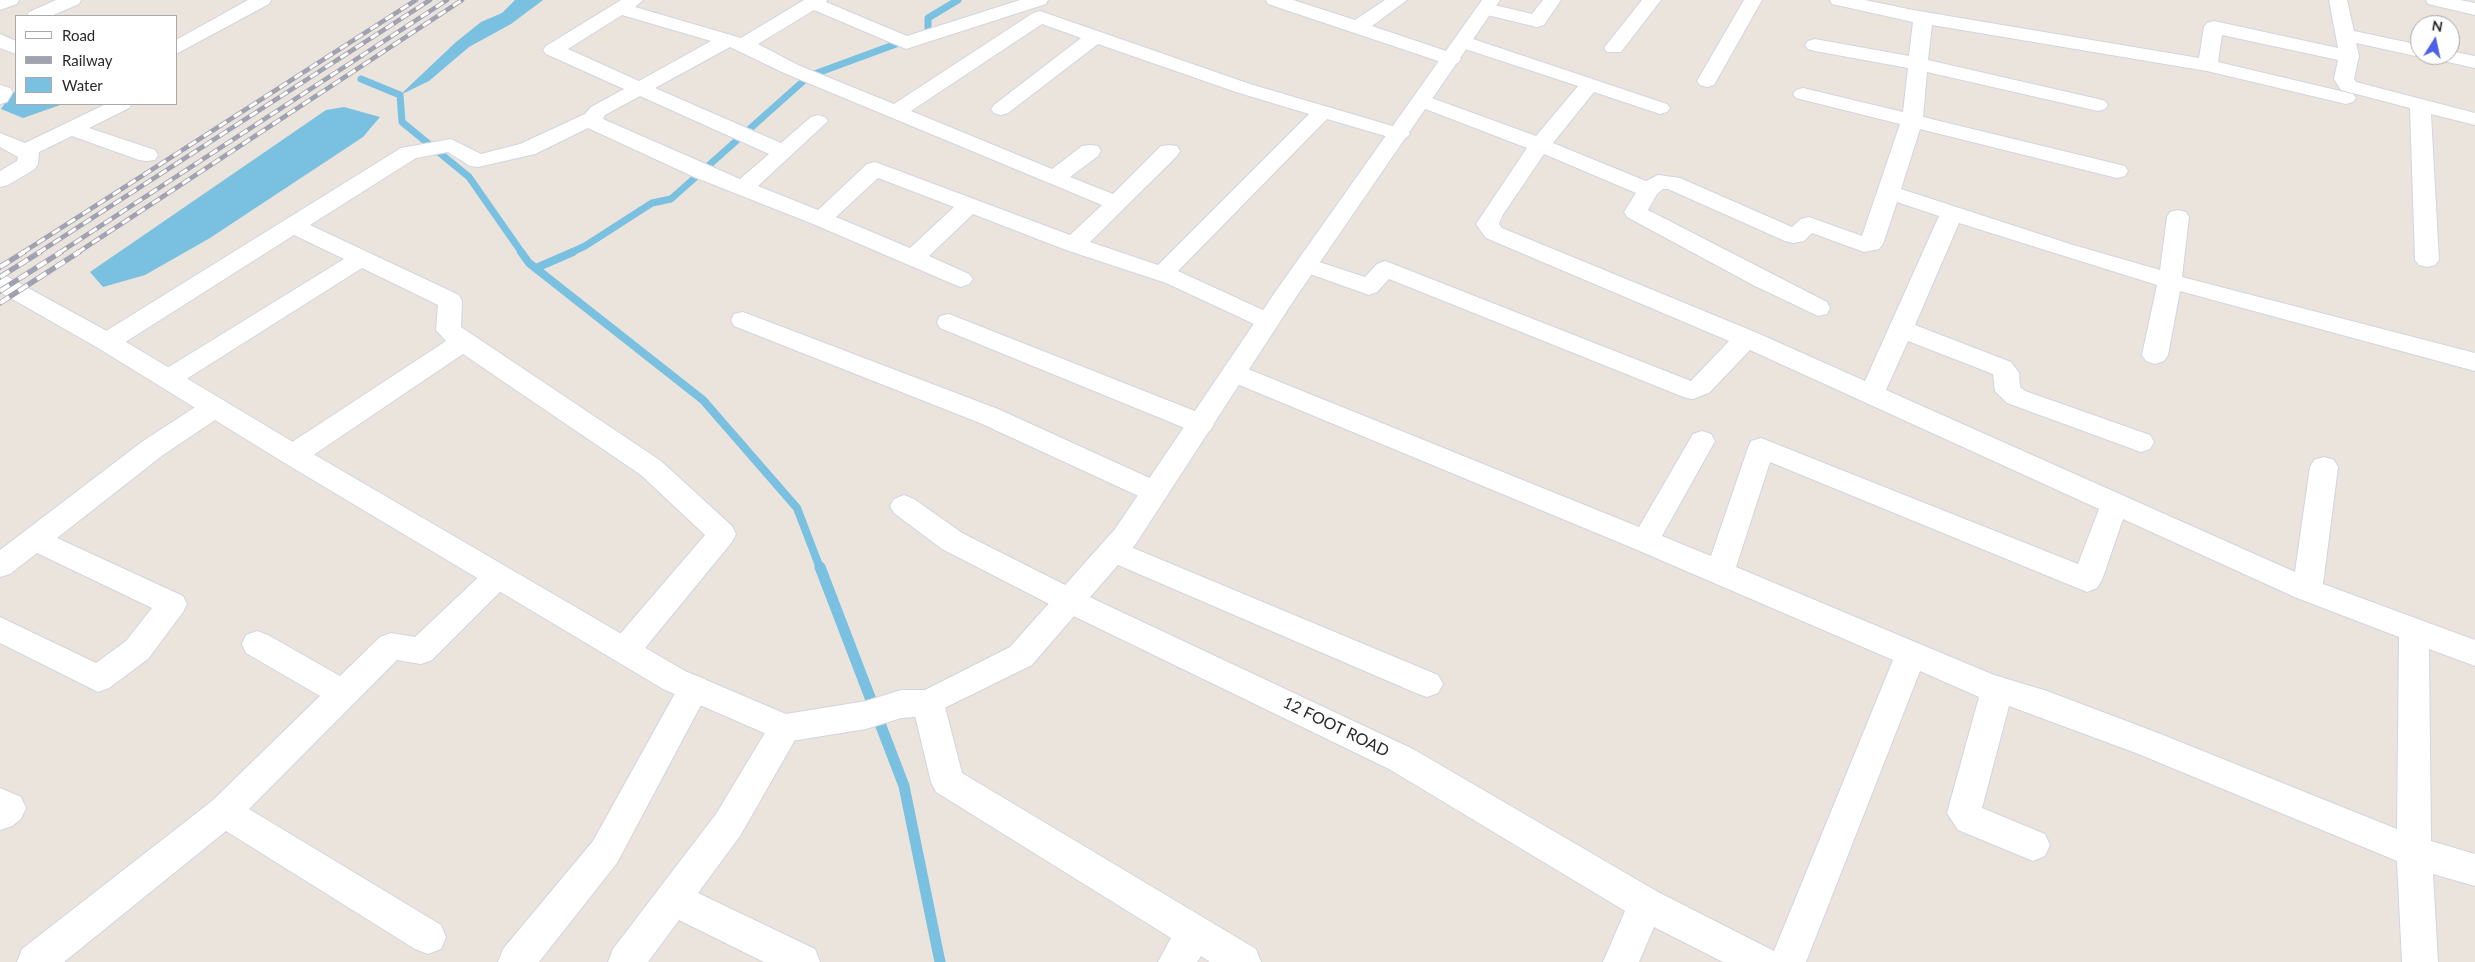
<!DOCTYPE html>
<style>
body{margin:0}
#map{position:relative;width:2475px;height:962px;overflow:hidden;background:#eae4dc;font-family:Lato,sans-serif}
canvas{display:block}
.legend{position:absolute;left:15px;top:15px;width:162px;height:90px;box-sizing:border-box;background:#fff;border:1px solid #a9a9a9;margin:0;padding:6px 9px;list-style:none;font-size:15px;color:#292929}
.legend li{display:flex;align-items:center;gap:10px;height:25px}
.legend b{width:25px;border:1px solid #a9a9a9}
.north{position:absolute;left:2410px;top:15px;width:50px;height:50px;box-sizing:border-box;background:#fff;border:1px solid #a9a9a9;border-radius:50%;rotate:10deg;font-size:14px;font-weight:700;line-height:20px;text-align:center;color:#292929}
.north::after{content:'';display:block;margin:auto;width:18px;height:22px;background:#4c61e6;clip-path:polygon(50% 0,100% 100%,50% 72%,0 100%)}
</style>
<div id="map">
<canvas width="2475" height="962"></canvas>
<ul class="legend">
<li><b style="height:6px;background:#fff"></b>Road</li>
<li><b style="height:6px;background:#a0a1b1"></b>Railway</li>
<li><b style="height:14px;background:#79c0e1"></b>Water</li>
</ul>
<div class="north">N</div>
</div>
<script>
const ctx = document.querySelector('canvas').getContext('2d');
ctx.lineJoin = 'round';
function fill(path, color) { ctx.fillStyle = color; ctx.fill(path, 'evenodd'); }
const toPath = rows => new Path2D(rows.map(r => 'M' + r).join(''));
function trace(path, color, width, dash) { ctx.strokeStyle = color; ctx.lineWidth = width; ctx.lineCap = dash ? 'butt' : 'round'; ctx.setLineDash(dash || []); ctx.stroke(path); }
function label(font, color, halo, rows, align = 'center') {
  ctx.font = font + ' Lato,sans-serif'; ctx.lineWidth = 4; ctx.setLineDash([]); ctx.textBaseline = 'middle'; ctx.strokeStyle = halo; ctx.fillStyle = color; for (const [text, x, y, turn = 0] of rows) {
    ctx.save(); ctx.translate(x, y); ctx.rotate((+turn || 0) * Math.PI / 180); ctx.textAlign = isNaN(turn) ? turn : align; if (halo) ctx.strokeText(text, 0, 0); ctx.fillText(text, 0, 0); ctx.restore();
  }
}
const water = toPath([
 [515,0,543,0,511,24,469,47,429,81,400,95,456,42,481,22,502,13],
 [16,91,16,104,63,104,23,118,1,109,11,94],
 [344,107,380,117,363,137,210,238,145,275,103,287,90,272,326,110]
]);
const streamFar2 = toPath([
 [922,35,928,33,928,18,958,0],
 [361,79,400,95,402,122,469,177,522,253],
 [570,253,585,246,652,203,671,199,809,76,907,40]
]);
const streamFar1 = toPath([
 [521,252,529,263,703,400,797,508,820,568],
 [536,268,573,252]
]);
const stream = toPath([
 [820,567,904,786,940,962]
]);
const street = toPath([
 [0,0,19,0,17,4,0,10,0,0],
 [56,0,81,0,79,4,51,16,27,16,29,12,56,0],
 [248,0,271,0,269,4,176,54,176,40,248,0],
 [621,0,643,0,635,7,741,38,804,0,827,0,826,2,907,36,1020,0,1048,0,1046,4,906,49,814,10,758,44,798,65,894,104,1033,13,1040,11,1250,84,1406,130,1410,134,1406,138,1399,140,1327,119,1178,271,1276,316,1279,322,1276,328,1267,330,1166,283,1066,250,973,214,929,256,969,274,973,279,969,284,961,287,953,284,813,224,694,177,588,128,535,154,478,167,470,166,448,152,416,158,310,225,459,295,462,301,461,327,661,461,732,526,736,534,732,542,636,659,625,663,614,659,610,650,614,641,705,535,641,475,463,354,303,462,293,465,283,462,279,455,283,448,446,341,436,330,438,305,362,268,177,385,168,388,159,385,155,379,159,373,344,259,294,235,116,348,107,350,98,348,95,342,98,336,401,148,451,139,481,154,520,144,585,114,591,107,624,89,546,54,543,50,546,46,621,0],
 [622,15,711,41,639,81,568,49,622,15],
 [1042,24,1081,38,994,105,991,109,994,113,1001,115,1008,113,1098,44,1236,92,1309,114,1158,265,1090,242,1177,156,1180,151,1177,146,1169,145,1161,146,1113,194,1070,177,1098,156,1101,151,1098,146,1090,145,1082,146,1052,169,911,111,1042,24],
 [730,47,784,73,1102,205,1070,235,875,162,867,164,818,210,758,186,828,121,825,117,818,115,811,117,781,143,655,88,730,47],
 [640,96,769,154,740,179,603,119,605,115,640,96],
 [878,178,954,207,910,248,836,217,878,178],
 [1266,0,1293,0,1355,20,1385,0,1407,0,1372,26,1458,55,1461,59,1458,63,1451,65,1444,63,1268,4,1266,0],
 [1543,0,1561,0,1544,25,1537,27,1479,13,1477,9,1479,5,1486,3,1532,14,1543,0],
 [1642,0,1661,0,1621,52,1607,52,1604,48,1642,0],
 [1744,0,1762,0,1714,85,1707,87,1700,85,1697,81,1744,0],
 [1830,0,1865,0,1913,10,2199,58,2204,27,2207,23,2214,21,2338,48,2329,0,2347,0,2354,31,2420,45,2420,55,2427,55,2420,57,2356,43,2359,56,2354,79,2356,82,2475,113,2475,125,2431,114,2439,260,2435,265,2427,267,2419,265,2415,260,2410,108,2341,90,2334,79,2338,60,2222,35,2218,62,2353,94,2356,98,2353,102,2346,104,2207,71,1932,25,1928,60,2098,99,2105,101,2108,105,2105,109,2098,111,1927,72,1923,117,2125,166,2128,171,2125,176,2117,178,1920,129,1901,189,2070,244,2160,270,2167,217,2170,212,2178,210,2186,212,2189,217,2182,277,2475,353,2475,371,2180,291,2168,355,2164,361,2155,364,2146,361,2142,355,2157,285,1959,223,1915,325,2011,362,2019,373,2020,387,2025,391,2150,435,2154,442,2150,449,2141,452,2007,403,1995,391,1993,374,1908,341,1886,390,2295,572,2310,467,2314,460,2324,457,2334,460,2338,467,2323,584,2475,640,2475,666,2429,649,2431,841,2475,854,2475,886,2433,874,2438,962,2402,962,2397,861,2136,753,2009,706,1982,808,2045,834,2050,845,2045,856,2033,861,1958,830,1947,813,1979,697,1920,671,1806,962,1723,962,1654,927,1639,962,1603,962,1625,911,1389,769,1059,609,942,549,894,513,890,506,894,499,904,495,914,499,962,533,1081,593,1413,749,1658,892,1774,951,1893,660,1635,549,1225,379,1221,373,1225,367,1234,364,1243,367,1639,527,1693,434,1702,431,1711,434,1715,441,1662,536,1711,556,1748,448,1751,441,1761,438,2078,564,2099,509,1750,350,1709,393,1693,399,1686,398,1389,279,1377,292,1369,295,1299,270,1295,265,1299,260,1307,258,1365,277,1377,264,1385,261,1393,264,1691,381,1729,341,1486,238,1476,224,1527,148,1415,105,1412,101,1415,97,1422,95,1429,97,1536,136,1578,86,1456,46,1453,42,1456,38,1463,36,1470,38,1667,104,1670,108,1667,112,1660,114,1594,92,1553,143,1646,181,1658,175,1680,178,1792,227,1801,219,1809,217,1862,236,1900,124,1796,98,1793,94,1796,90,1803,88,1903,112,1908,68,1815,51,1808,49,1805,45,1808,41,1815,39,1909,56,1913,22,1832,4,1830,0],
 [1544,154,1636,193,1624,212,1627,217,1753,285,1818,316,1827,314,1830,308,1827,302,1648,210,1657,194,1663,189,1668,189,1785,241,1793,243,1804,241,1812,233,1864,252,1879,249,1883,244,1897,202,1939,216,1865,381,1755,332,1502,228,1499,224,1502,216,1544,154],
 [1770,462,2087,592,2097,588,2102,580,2123,519,2297,598,2399,637,2397,829,2158,733,2047,691,1994,675,1736,567,1770,462],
 [2426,0,2460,0,2475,3,2475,15,2428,4,2426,0],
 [0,34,16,41,16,54,0,48,0,34],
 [2450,51,2475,56,2475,68,2434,59,2431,55,2450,55,2450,51],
 [0,85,10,88,13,92,7,102,0,104,0,85],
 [106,104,132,104,129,108,89,128,155,150,158,155,155,160,147,161,139,160,72,136,39,152,38,164,35,169,8,185,0,187,0,171,17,161,18,157,0,147,0,133,25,143,106,104],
 [743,312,998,409,1165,485,1169,492,1165,499,1155,502,1145,499,980,423,734,326,731,320,734,314,743,312],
 [949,314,1210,417,1214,424,1210,431,1201,433,1192,431,940,328,937,322,940,316,949,314],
 [215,398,224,400,228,407,224,414,163,455,57,538,183,596,187,604,183,612,148,659,109,688,98,692,0,643,0,617,96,663,126,641,152,608,37,553,10,574,0,577,0,550,143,441,206,400,215,398],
 [1114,540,1438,675,1443,684,1438,693,1427,697,1416,693,1104,559,1100,551,1104,543,1114,540],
 [498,564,508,568,513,576,508,584,432,660,421,664,397,660,249,809,441,925,446,937,441,949,428,954,415,949,226,831,64,962,17,962,22,949,212,801,320,696,246,653,242,644,246,635,257,631,268,635,340,676,380,637,391,633,415,637,488,568,498,564],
 [694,675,705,679,710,688,617,863,539,962,498,962,503,949,593,841,683,679,694,675],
 [928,690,939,693,944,703,962,773,1256,949,1261,962,1210,962,1201,956,1197,962,1158,962,1171,938,936,792,931,782,912,703,917,693,928,690],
 [785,714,796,718,801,728,796,738,740,836,698,893,815,949,820,962,764,962,679,920,648,962,608,962,613,949,716,814,774,718,785,714],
 [0,788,21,797,26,808,21,819,12,826,0,830,0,788]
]);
const secondary = toPath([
 [1482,0,1500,0,1294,300,1135,545,1032,665,928,716,901,718,866,729,785,742,663,689,283,462,98,348,0,292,0,274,8,277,116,336,303,448,685,671,786,714,866,701,901,690,925,690,1010,647,1115,529,1278,288,1482,0]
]);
const railFar1 = toPath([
 [22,253,416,0],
 [38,253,430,0],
 [59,253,447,0],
 [77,253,462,0]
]);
const rail = toPath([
 [0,267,24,252],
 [0,277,40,252],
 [0,291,61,252],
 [0,303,79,252]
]);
const streetNames = [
 ["12 FOOT ROAD",1336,727,26]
];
fill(water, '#79c0e1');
trace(streamFar2, '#79c0e1', 7);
trace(streamFar1, '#79c0e1', 8);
trace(stream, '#79c0e1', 11);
trace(street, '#d2d4e0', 2);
trace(secondary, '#d2d4e0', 2);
fill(street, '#fff');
fill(secondary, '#fff');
trace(railFar1, '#a0a1b1', 4.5);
trace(rail, '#a0a1b1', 5.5);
trace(railFar1, '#fff', 3, [9]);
trace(rail, '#fff', 4, [11]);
label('16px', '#292929', '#fff', streetNames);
</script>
